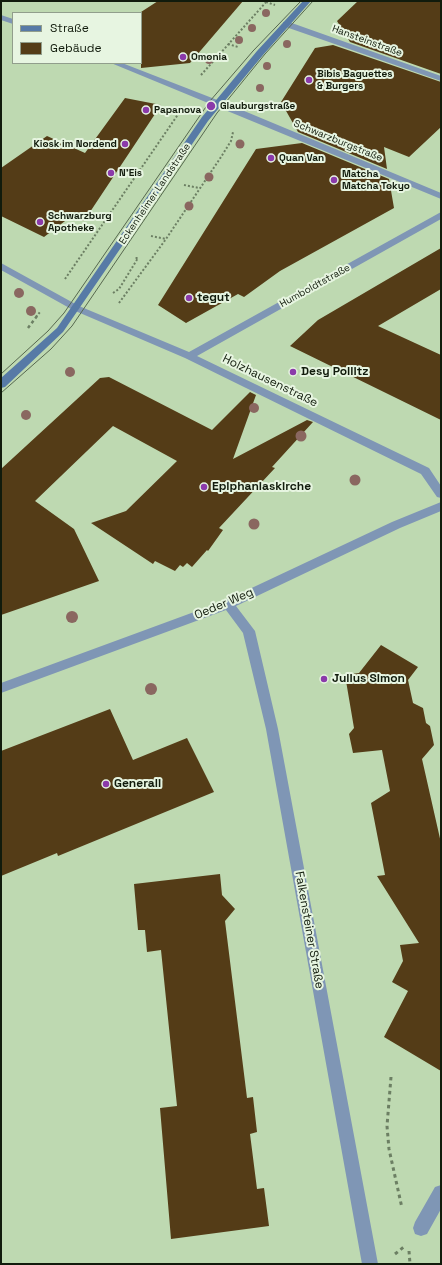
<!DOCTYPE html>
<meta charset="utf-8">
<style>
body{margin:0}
#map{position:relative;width:442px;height:1265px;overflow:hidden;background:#bed9b1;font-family:"Space Grotesk",sans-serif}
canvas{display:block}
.frame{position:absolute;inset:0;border:2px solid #111b0c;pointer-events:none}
.legend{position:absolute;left:12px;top:12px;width:130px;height:52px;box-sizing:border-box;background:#e7f5e1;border:1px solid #919e8c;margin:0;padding:5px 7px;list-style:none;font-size:12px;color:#111b0c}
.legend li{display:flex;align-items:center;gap:8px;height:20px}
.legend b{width:20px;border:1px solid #919e8c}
</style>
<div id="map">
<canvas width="442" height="1265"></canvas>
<div class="frame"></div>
<ul class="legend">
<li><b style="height:5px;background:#577aa6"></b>Straße</li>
<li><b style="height:11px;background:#543c17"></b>Gebäude</li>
</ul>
</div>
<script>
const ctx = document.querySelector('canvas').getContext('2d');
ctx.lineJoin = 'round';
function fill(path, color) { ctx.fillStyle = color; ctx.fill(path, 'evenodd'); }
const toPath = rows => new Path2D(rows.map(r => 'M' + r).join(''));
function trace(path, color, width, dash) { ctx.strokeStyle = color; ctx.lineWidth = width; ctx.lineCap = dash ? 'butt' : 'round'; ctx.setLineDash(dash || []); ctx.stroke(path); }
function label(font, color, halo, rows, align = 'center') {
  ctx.font = font + ' "Space Grotesk",sans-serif'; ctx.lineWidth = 4; ctx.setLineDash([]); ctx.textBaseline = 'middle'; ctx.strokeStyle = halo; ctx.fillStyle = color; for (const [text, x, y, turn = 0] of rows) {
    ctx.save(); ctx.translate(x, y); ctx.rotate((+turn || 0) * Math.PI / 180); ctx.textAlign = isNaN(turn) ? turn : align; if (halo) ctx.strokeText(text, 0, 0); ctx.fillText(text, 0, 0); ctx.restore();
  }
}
const building = toPath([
 [158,1,243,1,190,63,141,68,141,12],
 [358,1,441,1,441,74,350,42,337,21],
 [333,45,441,82,441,127,409,157,384,147,387,169,298,132,281,102,315,48],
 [125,98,161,105,84,221,69,218,44,237,1,216,1,168,47,136,85,153],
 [302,143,389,179,394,208,280,271,244,297,238,294,186,323,158,305,256,149],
 [441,248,441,289,378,326,441,355,441,420,290,346,318,320],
 [109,377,212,430,250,392,256,395,233,459,307,420,313,422,272,467,275,468,219,528,223,530,208,551,207,550,192,567,187,563,183,567,180,565,175,571,155,561,153,564,91,523,126,511,177,461,113,426,35,501,74,529,99,581,1,615,1,469,100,378],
 [381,645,418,667,408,680,413,703,423,708,426,723,430,726,434,745,422,759,441,843,441,1071,384,1037,408,991,392,982,403,961,400,945,419,943,377,876,385,875,371,803,390,791,382,750,353,753,349,734,354,728,345,675,359,673],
 [110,709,133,760,187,738,214,792,58,856,57,853,1,876,1,751],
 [220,874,222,895,235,909,225,921,247,1098,253,1097,257,1132,250,1134,257,1189,264,1188,269,1226,171,1239,160,1108,177,1106,161,950,147,952,145,930,138,930,134,884]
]);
const pathFar2 = toPath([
 [266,2,275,5],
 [228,44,238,47],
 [201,75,267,1],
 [184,185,199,188],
 [151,236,166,239],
 [65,279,179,113],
 [113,293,119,289,138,258,134,258],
 [119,303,166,239,221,157,231,141,233,132],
 [36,317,40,312]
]);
const pathFar1 = toPath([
 [28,328,37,316]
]);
const path = toPath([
 [391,1077,387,1126,389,1149,402,1208],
 [409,1251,410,1264],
 [395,1254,405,1246]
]);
const street = toPath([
 [1,15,13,19,13,24,1,20,1,15],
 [283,22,289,22,441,76,441,81,283,26,283,22],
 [111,63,122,63,225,103,441,193,441,199,111,63],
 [441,212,441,219,197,356,429,468,441,486,441,498,437,497,421,474,185,358,73,310,1,270,1,263,79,306,189,352,441,212],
 [441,502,441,511,400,528,236,606,255,631,278,729,378,1264,362,1264,266,729,243,633,226,610,1,693,1,683,224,601,392,522,441,502],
 [441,1185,441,1209,427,1234,421,1236,415,1234,413,1228,415,1222,435,1187,441,1185]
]);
const secondary = toPath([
 [303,1,311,1,263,55,208,121,63,332,5,387,1,388,1,378,57,328,202,117,257,51,303,1]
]);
const tram = toPath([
 [1,374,48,331,64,313,210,101,253,51,301,1],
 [1,393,51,349,72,326,217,113,265,54,313,1]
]);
const trees = [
 [266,13,4],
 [252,28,4],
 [239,40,4],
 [287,44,4],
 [209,60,4],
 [267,66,4],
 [260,88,4],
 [240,144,4.5],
 [209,177,4.5],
 [189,206,4.5],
 [19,293,5],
 [31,311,5],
 [70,372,5],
 [254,408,5],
 [26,415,5],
 [301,436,5.5],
 [355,480,5.5],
 [254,524,5.5],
 [72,617,6],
 [151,689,6]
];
const markers = [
 [183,57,4,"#8b3aaa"],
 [309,80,4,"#8b3aaa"],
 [211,106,5,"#8b3aaa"],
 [146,110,4,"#8b3aaa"],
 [125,144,4,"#8b3aaa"],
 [271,158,4,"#8b3aaa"],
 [111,173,4,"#8b3aaa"],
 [334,180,4,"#8b3aaa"],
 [40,222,4,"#8b3aaa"],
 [189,298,4,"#8b3aaa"],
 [293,372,4,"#8b3aaa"],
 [204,487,4,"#8b3aaa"],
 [324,679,4,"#8b3aaa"],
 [106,784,4,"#8b3aaa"]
];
const farStreetnames = [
 ["Hansteinstraße",367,41,20],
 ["Schwarzburgstraße",338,141,22],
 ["Eckenheimer Landstraße",155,194,-56],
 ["Humboldtstraße",315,286,-29]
];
const farPoinames = [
 ["Omonia",191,57],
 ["Bibis Baguettes",317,74],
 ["& Burgers",317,86],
 ["Glauburgstraße",220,106],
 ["Papanova",154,110],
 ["Kiosk im Nordend",117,144,"right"],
 ["Quan Van",279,158],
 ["N'Eis",119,173],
 ["Matcha",342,174],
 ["Matcha Tokyo",342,186],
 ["Schwarzburg",48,216],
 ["Apotheke",48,228]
];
const poiNames = [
 ["tegut",197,298],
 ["Desy Pollitz",301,372],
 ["Epiphaniaskirche",212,487],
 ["Julius Simon",332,679],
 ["Generali",114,784]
];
const streetNames = [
 ["Holzhausenstraße",270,381,26],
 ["Oeder Weg",224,604,-23],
 ["Falkensteiner Straße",309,930,80]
];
fill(building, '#543c17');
trace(pathFar2, '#6c7f63', 2, [2, 2]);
trace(pathFar1, '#6c7f63', 2.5, [3, 3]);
trace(path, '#6c7f63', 3, [3.5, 3.5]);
fill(street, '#7f96b5');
fill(secondary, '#577aa6');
trace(tram, '#56674e', 1);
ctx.fillStyle = '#8a6760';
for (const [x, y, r] of trees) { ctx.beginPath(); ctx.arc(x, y, r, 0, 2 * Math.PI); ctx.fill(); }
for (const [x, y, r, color] of markers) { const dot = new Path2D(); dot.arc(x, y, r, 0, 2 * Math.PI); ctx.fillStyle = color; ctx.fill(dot); trace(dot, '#e7f5e1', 1.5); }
label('10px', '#111b0c', '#e7f5e1', farStreetnames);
label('bold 10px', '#111b0c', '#e7f5e1', farPoinames, 'left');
label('bold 12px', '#111b0c', '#e7f5e1', poiNames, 'left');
label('12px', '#111b0c', '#e7f5e1', streetNames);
</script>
